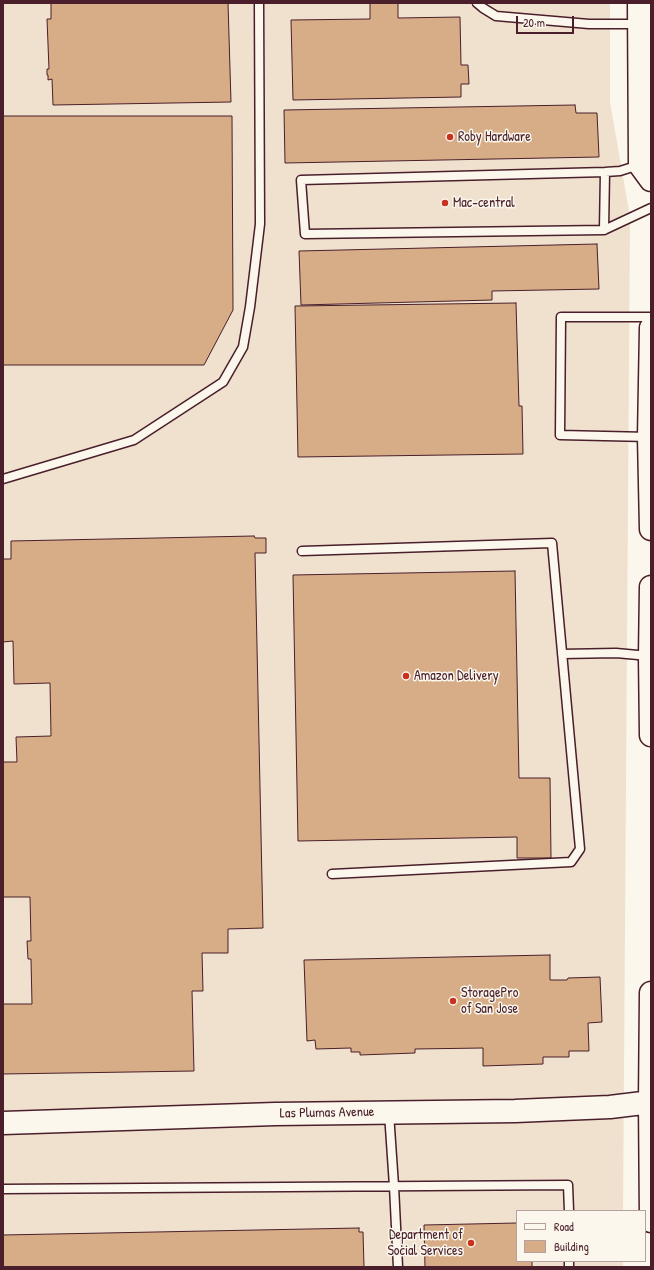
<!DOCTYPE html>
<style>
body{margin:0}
#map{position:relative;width:654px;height:1270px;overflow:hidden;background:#fbf7ec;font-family:"Patrick Hand",sans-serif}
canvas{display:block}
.frame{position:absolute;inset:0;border:4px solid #4a1f2b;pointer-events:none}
.legend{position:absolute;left:516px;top:1210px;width:130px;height:52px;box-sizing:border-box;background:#fbf7ec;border:1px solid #b4a19f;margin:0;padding:5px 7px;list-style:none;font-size:12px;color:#4a1f2b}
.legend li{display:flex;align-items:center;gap:8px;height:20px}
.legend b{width:20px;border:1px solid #b4a19f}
.scale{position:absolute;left:516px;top:16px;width:58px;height:18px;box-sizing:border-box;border:2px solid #4a1f2b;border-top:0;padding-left:5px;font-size:12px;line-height:14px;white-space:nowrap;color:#4a1f2b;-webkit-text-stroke:3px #fbf7ec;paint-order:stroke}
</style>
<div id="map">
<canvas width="654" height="1270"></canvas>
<div class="frame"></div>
<ul class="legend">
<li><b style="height:5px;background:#fbf7ec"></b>Road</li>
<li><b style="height:11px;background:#d6ad87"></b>Building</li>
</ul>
<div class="scale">20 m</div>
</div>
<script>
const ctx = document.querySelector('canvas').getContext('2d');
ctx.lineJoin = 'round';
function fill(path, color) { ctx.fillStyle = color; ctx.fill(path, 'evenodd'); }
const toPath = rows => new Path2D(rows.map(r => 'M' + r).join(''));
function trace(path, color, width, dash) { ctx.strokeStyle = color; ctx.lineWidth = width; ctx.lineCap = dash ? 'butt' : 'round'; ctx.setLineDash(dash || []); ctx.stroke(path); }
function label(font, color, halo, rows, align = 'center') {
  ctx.font = font + ' "Patrick Hand",sans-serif'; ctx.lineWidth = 3; ctx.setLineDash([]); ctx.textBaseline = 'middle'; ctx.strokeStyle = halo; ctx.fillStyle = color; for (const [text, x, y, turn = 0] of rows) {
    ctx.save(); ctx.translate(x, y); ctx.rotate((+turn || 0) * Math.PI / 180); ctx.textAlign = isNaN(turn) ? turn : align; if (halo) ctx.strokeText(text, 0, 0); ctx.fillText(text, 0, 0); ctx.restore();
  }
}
const built = toPath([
 [3,3,610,3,610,102,630,217,623,1211,517,1211,517,1261,623,1261,623,1267,3,1267]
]);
const building = toPath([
 [51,3,228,3,231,102,53,105,52,79,48,80,48,75,47,75,47,69,49,69,47,19,51,19,51,3],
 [370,3,398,3,398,18,460,17,461,65,468,65,469,84,461,84,461,97,293,100,291,20,370,19,370,3],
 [575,105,576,113,597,113,599,157,285,163,284,110,575,105],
 [3,116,232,116,233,310,204,365,3,365,3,116],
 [597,244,599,289,492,291,492,300,301,305,299,251,597,244],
 [516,303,519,406,522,406,523,454,298,457,295,306,516,303],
 [254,536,255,538,266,538,266,553,255,553,263,928,228,929,228,953,202,953,203,991,192,991,194,1071,3,1074,3,1004,32,1004,31,959,28,959,27,941,31,941,30,897,3,897,3,762,17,762,16,737,51,736,50,683,14,684,13,641,3,642,3,559,11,559,11,541,254,536],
 [515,571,519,778,550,778,551,858,517,858,517,837,298,841,293,575,515,571],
 [550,955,550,980,567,980,568,978,600,977,602,1022,588,1023,589,1051,569,1051,569,1057,543,1057,543,1064,483,1066,483,1048,415,1049,415,1053,360,1055,360,1052,351,1052,351,1048,316,1049,315,1040,307,1041,304,960,550,955],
 [517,1223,517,1261,532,1261,532,1267,425,1267,424,1225,517,1223],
 [359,1228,359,1232,363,1232,364,1267,3,1267,3,1235,359,1228]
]);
const lane = toPath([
 [477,3,483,8,496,16,589,24,638,24],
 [639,165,620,171,605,172,301,180,305,234,604,230,651,208],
 [604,230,605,172],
 [649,437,560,435,561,317,651,317],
 [3,479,134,440,223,382,243,347,250,307,260,224,259,3],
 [302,551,552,543,580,849,571,862,332,874],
 [562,654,616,653,649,656],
 [389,1113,394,1186,398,1267],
 [3,1189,568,1185,569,1211],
 [569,1267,569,1261]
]);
const secondary = toPath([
 [639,3,640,165,651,180],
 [651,328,649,437,651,529],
 [651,587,650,656,651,735],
 [651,993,650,1102,651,1221],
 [3,1123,275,1114,515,1111,610,1107,651,1102]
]);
const markers = [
 [450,137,4,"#c8321e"],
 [445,203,4,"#c8321e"],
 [406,676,4,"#c8321e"],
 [453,1001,4,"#c8321e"],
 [471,1243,4,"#c8321e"]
];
const poiNames = [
 ["Roby Hardware",458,137],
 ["Mac-central",453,203],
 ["Amazon Delivery",414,676],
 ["StoragePro",461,993],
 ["of San Jose",461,1009],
 ["Department of",463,1235,"right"],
 ["Social Services",463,1251,"right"]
];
const streetNames = [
 ["Las Plumas Avenue",327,1113,-1]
];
fill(built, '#f0e1ce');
fill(building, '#d6ad87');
trace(building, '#4a1f2b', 1);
trace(lane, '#4a1f2b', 11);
trace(secondary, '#4a1f2b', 25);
trace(lane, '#fbf7ec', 8);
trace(secondary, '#fbf7ec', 22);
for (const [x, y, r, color] of markers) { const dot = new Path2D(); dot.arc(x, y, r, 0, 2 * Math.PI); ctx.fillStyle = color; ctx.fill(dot); trace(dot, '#fbf7ec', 1.5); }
label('14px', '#4a1f2b', '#fbf7ec', poiNames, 'left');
label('14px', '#4a1f2b', '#fbf7ec', streetNames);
</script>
